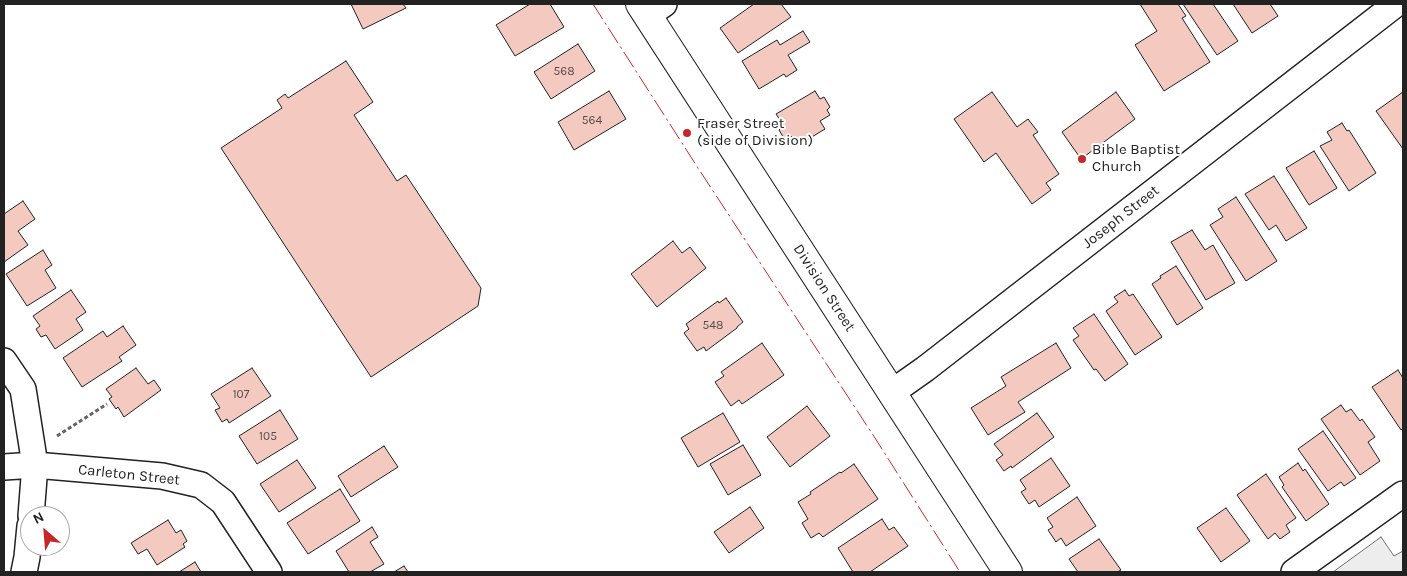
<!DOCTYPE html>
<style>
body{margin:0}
#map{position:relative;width:1407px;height:576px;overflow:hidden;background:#fff;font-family:Karla,sans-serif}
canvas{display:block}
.frame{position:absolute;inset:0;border:5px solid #222;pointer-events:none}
.north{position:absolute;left:20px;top:506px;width:50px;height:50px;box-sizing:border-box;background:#fff;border:1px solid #a7a7a7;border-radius:50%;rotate:333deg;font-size:14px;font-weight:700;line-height:20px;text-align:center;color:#222}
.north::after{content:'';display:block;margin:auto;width:18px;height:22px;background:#c62828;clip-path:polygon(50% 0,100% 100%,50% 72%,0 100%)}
</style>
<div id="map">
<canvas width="1407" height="576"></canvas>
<div class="frame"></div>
<div class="north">N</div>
</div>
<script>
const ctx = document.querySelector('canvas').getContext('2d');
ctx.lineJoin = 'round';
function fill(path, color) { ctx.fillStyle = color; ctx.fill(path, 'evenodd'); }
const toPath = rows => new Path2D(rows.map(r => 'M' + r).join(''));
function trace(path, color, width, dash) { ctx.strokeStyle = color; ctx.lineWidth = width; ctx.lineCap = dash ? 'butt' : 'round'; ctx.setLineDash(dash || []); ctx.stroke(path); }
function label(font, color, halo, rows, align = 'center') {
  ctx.font = font + ' Karla,sans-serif'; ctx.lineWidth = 4; ctx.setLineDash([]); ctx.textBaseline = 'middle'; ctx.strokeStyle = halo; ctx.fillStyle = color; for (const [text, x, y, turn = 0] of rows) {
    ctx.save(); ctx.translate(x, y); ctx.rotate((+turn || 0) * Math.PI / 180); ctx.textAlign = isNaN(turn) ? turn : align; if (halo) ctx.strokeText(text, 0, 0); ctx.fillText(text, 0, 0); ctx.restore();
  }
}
const parking = toPath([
 [1381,537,1394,556,1403,551,1403,572,1333,572,1381,537]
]);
const building = toPath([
 [351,4,403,4,406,8,363,29,351,4],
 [530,4,550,4,564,27,515,56,496,25,530,4],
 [754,4,781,4,791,17,738,53,720,28,754,4],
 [1140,4,1178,4,1186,16,1182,18,1210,62,1164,91,1135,45,1157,31,1140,4],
 [1183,4,1213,4,1238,41,1217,55,1183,4],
 [1233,4,1270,4,1278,16,1252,33,1233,4],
 [803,31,810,42,788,55,797,70,786,77,784,74,759,89,742,61,777,40,780,45,803,31],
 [578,44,595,71,551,99,534,72,578,44],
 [346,61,373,102,354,115,397,181,406,175,481,288,478,306,371,377,221,148,282,108,277,100,285,94,288,98,346,61],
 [609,91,626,119,574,150,558,122,609,91],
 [815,91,820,99,824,97,830,107,827,110,830,115,820,121,825,129,797,146,791,136,785,140,779,130,784,126,776,114,815,91],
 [992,92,1017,127,1028,119,1038,132,1033,135,1059,174,1046,183,1051,190,1032,204,996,153,984,162,954,119,992,92],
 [1116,92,1135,119,1081,159,1062,132,1116,92],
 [1403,92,1403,149,1376,111,1403,92],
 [1342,123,1347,131,1349,130,1376,173,1349,191,1320,146,1332,140,1327,132,1342,123],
 [1314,151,1337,188,1309,205,1286,168,1314,151],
 [1274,176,1307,228,1286,241,1276,225,1269,230,1245,194,1274,176],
 [1236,197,1277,261,1246,281,1210,225,1223,217,1218,209,1236,197],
 [23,201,35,219,18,231,28,245,4,262,4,214,23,201],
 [1192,230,1205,250,1213,245,1235,283,1206,300,1171,242,1192,230],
 [673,241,682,253,690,247,706,268,657,307,631,274,673,241],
 [43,250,52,265,45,270,56,288,27,306,6,274,43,250],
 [1176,266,1203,308,1177,325,1152,284,1161,278,1160,276,1176,266],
 [71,290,86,312,76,319,83,330,55,349,46,335,41,337,36,329,40,326,33,316,71,290],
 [1125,290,1129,296,1133,294,1162,337,1135,355,1106,311,1118,302,1114,297,1125,290],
 [726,298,743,322,737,327,737,328,706,351,704,347,697,351,684,333,689,329,686,324,718,301,719,303,726,298],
 [1094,314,1128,364,1105,381,1096,369,1094,370,1073,340,1079,336,1073,328,1094,314],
 [123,326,136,345,119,357,122,361,82,387,63,358,103,331,107,337,123,326],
 [762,343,784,375,742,404,739,400,731,406,715,382,724,376,721,372,762,343],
 [1056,343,1071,368,1018,402,1025,412,988,435,971,408,1006,386,1001,377,1056,343],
 [136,368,148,384,154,380,161,390,124,417,118,407,116,409,109,399,112,397,106,389,136,368],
 [252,368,271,396,229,423,227,419,222,422,215,410,220,408,211,394,252,368],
 [1398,370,1403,378,1403,428,1401,430,1372,387,1398,370],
 [1341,405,1346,412,1351,409,1360,421,1362,419,1375,437,1368,442,1380,461,1360,475,1321,419,1341,405],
 [807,406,830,436,790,467,767,437,807,406],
 [280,410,298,439,257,464,239,436,280,410],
 [723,413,740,442,698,467,681,438,723,413],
 [1037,413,1054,437,1012,468,1011,466,1004,471,996,460,1003,455,994,444,1037,413],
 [1323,431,1356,478,1344,486,1341,482,1328,491,1298,449,1323,431],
 [743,445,761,475,728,495,710,464,743,445],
 [384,446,398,467,351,497,338,476,384,446],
 [1051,458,1070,486,1039,507,1035,500,1029,504,1021,492,1026,489,1020,480,1051,458],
 [297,460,316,488,279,512,260,484,297,460],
 [1298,463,1303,471,1305,469,1329,504,1306,521,1282,487,1284,485,1279,477,1298,463],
 [854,464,878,499,823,537,819,533,811,538,802,523,808,519,798,502,811,494,810,492,840,472,841,473,854,464],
 [1266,474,1296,518,1286,525,1290,532,1280,539,1275,533,1268,539,1237,495,1266,474],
 [340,489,360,521,308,554,287,523,340,489],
 [1077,497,1096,526,1066,546,1061,538,1056,542,1048,530,1053,527,1047,518,1077,497],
 [750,507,764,528,729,553,714,532,750,507],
 [1226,508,1250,541,1221,562,1197,528,1226,508],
 [882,519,889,530,894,527,908,546,870,572,853,572,838,548,882,519],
 [168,520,176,533,181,530,187,541,183,544,185,547,157,565,147,549,138,554,131,543,168,520],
 [372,527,378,537,370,542,384,564,370,572,349,572,336,551,372,527],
 [1099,539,1121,570,1117,572,1078,572,1069,559,1099,539],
 [195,562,201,572,179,572,195,562],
 [404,566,408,572,394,572,404,566]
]);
const path = toPath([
 [57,436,107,404]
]);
const minor = toPath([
 [648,15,664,4],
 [4,361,23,389,35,465,31,516],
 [891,393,925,369,1396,4],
 [4,467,35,465,162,476,201,485,223,502,269,572],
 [24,572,27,557,30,526],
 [1294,572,1403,494]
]);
const secondary = toPath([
 [640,4,1008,572]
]);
const power = toPath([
 [593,4,698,168,875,438,960,572]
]);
const markers = [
 [687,133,5,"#c62828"],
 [1082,159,5,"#c62828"]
];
const numberNames = [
 ["568",564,72],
 ["564",592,121],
 ["548",713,326],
 ["107",241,395],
 ["105",268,437]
];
const poiNames = [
 ["Fraser Street",697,124],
 ["(side of Division)",697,141],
 ["Bible Baptist",1092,150],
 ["Church",1092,167]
];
const streetNames = [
 ["Joseph Street",1121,217,-38],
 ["Division Street",824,288,57],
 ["Carleton Street",129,475,6]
];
fill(parking, '#ededed');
trace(parking, '#6f6f6f', 1);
fill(building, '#f3c9c0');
trace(building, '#222', 1);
trace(minor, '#222', 28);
trace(secondary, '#222', 30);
trace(path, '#646464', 3, [4, 2.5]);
trace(minor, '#fff', 25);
trace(secondary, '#fff', 28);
trace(power, '#c62828', 1, [18, 4, 2.5, 4]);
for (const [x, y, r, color] of markers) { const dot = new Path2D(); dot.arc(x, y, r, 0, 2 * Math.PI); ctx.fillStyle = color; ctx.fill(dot); trace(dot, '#fff', 2); }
label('12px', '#564c4a', null, numberNames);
label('15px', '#222', '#fff', poiNames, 'left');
label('15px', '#222', '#fff', streetNames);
</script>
